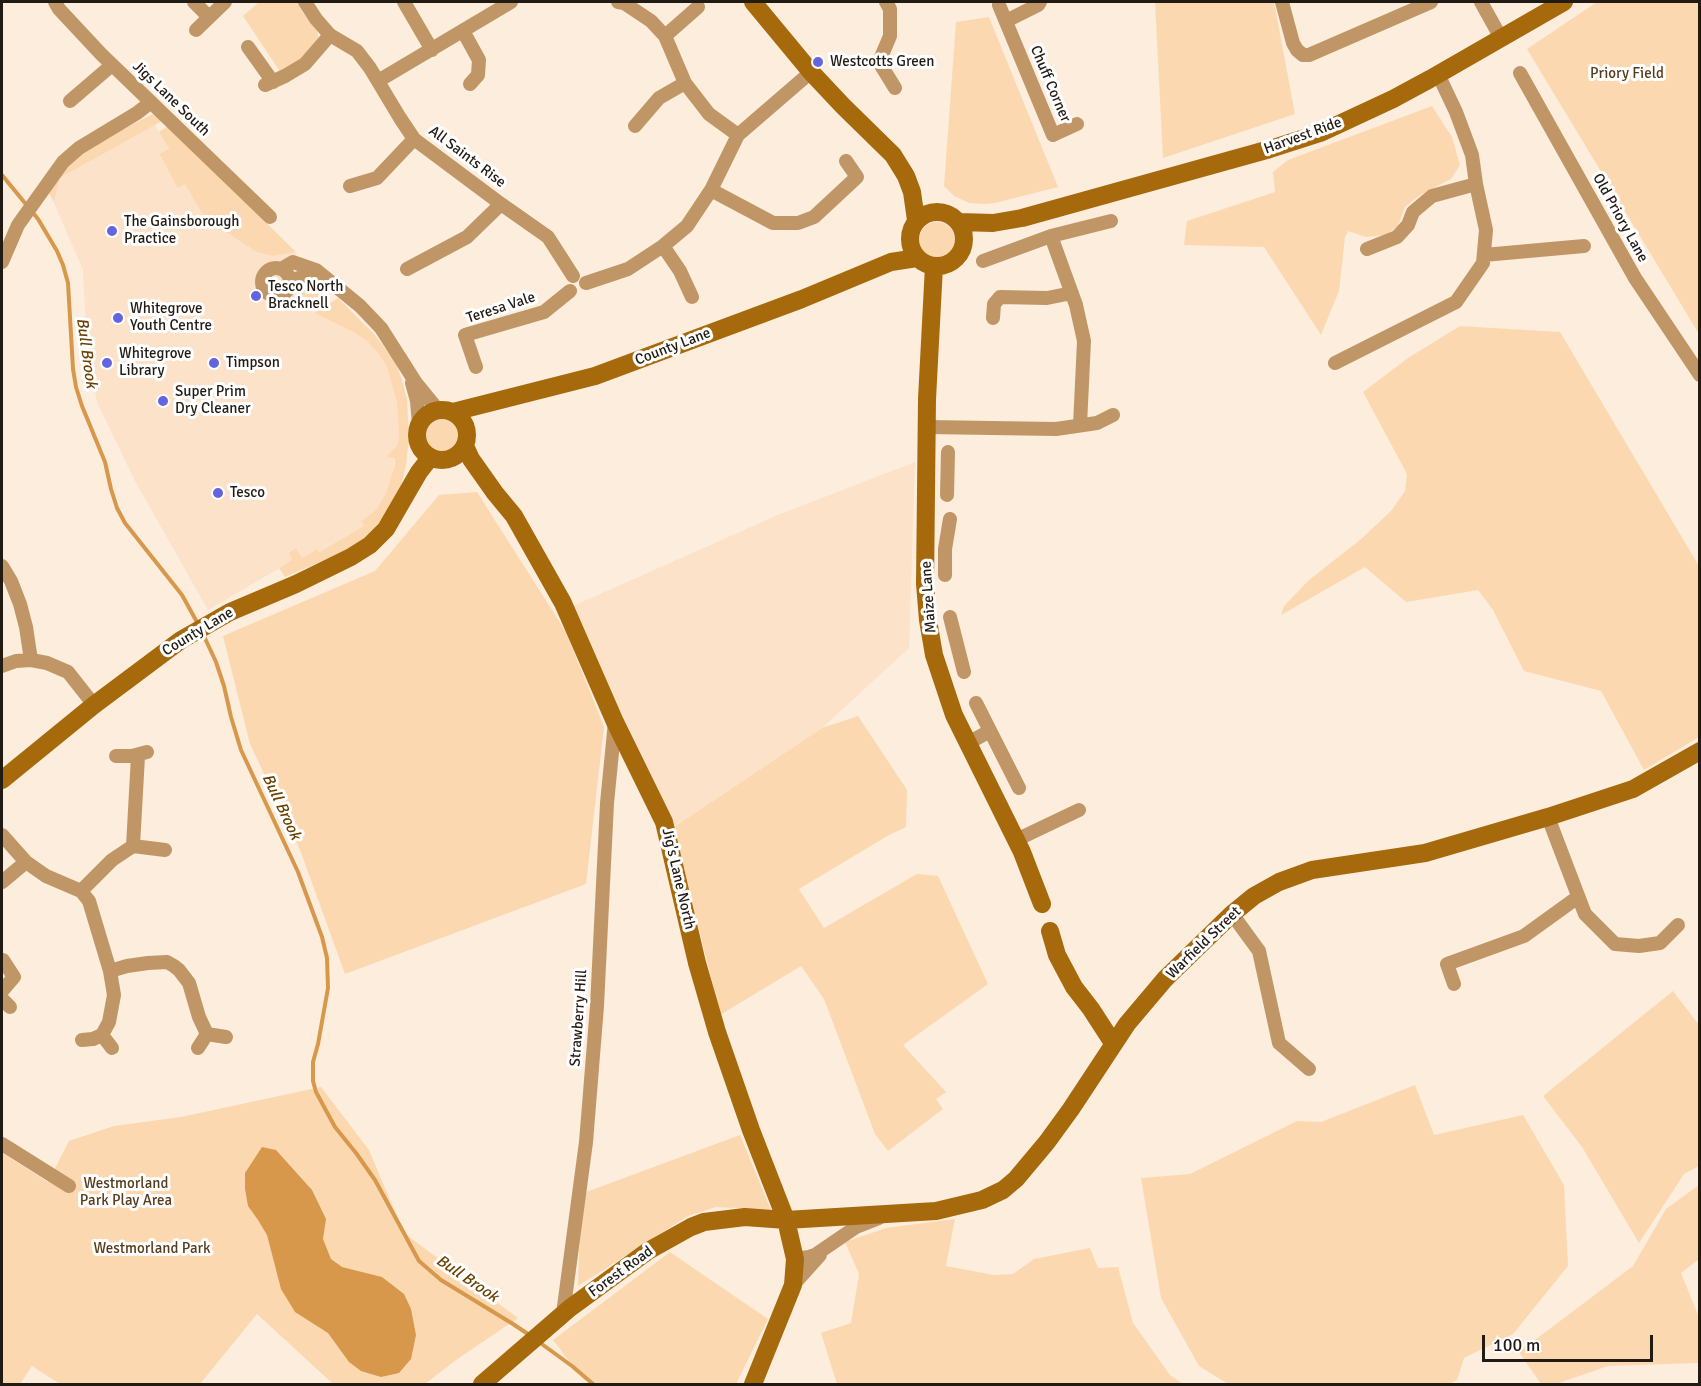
<!DOCTYPE html>
<style>
body{margin:0}
#map{position:relative;width:1701px;height:1386px;overflow:hidden;background:#fceddc;font-family:Signika,sans-serif}
canvas{display:block}
.frame{position:absolute;inset:0;border:3px solid #221b14;pointer-events:none}
.scale{position:absolute;left:1482px;top:1335px;width:171px;height:27px;box-sizing:border-box;border:3px solid #221b14;border-top:0;padding-left:8px;font-size:18px;line-height:21px;white-space:nowrap;color:#221b14;-webkit-text-stroke:4px #fff;paint-order:stroke}
</style>
<div id="map">
<canvas width="1701" height="1386"></canvas>
<div class="frame"></div>
<div class="scale">100 m</div>
</div>
<script>
const ctx = document.querySelector('canvas').getContext('2d');
ctx.lineJoin = 'round';
function fill(path, color) { ctx.fillStyle = color; ctx.fill(path, 'evenodd'); }
const toPath = rows => new Path2D(rows.map(r => 'M' + r).join(''));
function trace(path, color, width, dash) { ctx.strokeStyle = color; ctx.lineWidth = width; ctx.lineCap = dash ? 'butt' : 'round'; ctx.setLineDash(dash || []); ctx.stroke(path); }
function label(font, color, halo, rows, align = 'center') {
  ctx.font = font + ' Signika,sans-serif'; ctx.lineWidth = 6; ctx.setLineDash([]); ctx.textBaseline = 'middle'; ctx.strokeStyle = halo; ctx.fillStyle = color; for (const [text, x, y, turn = 0] of rows) {
    ctx.save(); ctx.translate(x, y); ctx.rotate((+turn || 0) * Math.PI / 180); ctx.textAlign = isNaN(turn) ? turn : align; if (halo) ctx.strokeText(text, 0, 0); ctx.fillText(text, 0, 0); ctx.restore();
  }
}
const built = toPath([
 [155,125,169,149,159,155,178,187,185,183,208,224,273,256,296,252,301,290,301,301,314,313,353,332,366,340,379,354,387,367,397,403,399,437,397,446,387,457,395,457,393,474,386,493,376,510,361,521,364,526,318,552,316,549,302,558,296,549,293,560,208,610,135,481,97,402,87,346,83,270,54,203,60,178],
 [915,462,909,648,822,728,674,827,571,607,778,515]
]);
const green = toPath([
 [259,2,297,2,303,13,317,30,319,40,302,61,281,73,243,16],
 [1155,2,1274,2,1295,114,1163,158],
 [1597,2,1699,2,1699,334,1527,49],
 [989,17,1058,187,995,203,985,204,969,203,954,196,944,186,956,22],
 [1432,106,1452,137,1460,165,1451,179,1420,195,1405,207,1398,226,1386,235,1366,237,1348,231,1345,237,1339,291,1321,335,1264,247,1184,245,1187,221,1275,192,1273,172,1288,160],
 [153,114,164,120,60,178,54,202,48,191,64,164,100,141],
 [168,126,296,252,273,256,257,252,229,234,208,224,185,184,178,188,159,154,169,149,159,132],
 '919 240a18 18 0 1 1 36 0a18 18 0 1 1-36 0Z',
 [316,280,322,281,333,290,310,303,307,299,301,301,301,290,304,284],
 [338,298,375,335,396,363,402,380,407,400,409,438,406,464,401,487,387,513,372,532,356,545,341,553,285,577,279,568,292,560,289,553,296,548,302,558,317,549,319,552,364,526,361,521,376,510,386,493,395,465,395,458,387,457,387,456,397,446,399,437,397,403,387,367,379,354,366,340,353,332,314,313],
 [1460,326,1560,332,1699,566,1699,737,1644,770,1601,691,1524,671,1493,610,1478,590,1406,602,1365,567,1281,615,1284,606,1309,580,1360,540,1391,511,1405,491,1407,474,1363,392,1408,358],
 '424 434a20 20 0 1 1 40 0a20 20 0 1 1-40 0Z',
 [477,492,566,632,604,727,586,884,345,974,300,850,250,744,223,636,375,571,439,495],
 [858,716,907,790,906,827,889,835,799,889,824,928,917,874,938,876,988,984,903,1045,946,1092,936,1099,943,1109,888,1151,875,1134,824,999,801,966,720,1015,674,827,822,728],
 [1673,991,1699,1025,1699,1166,1684,1174,1639,1243,1582,1147,1543,1096],
 [1415,1085,1434,1135,1523,1115,1564,1185,1568,1266,1513,1334,1464,1358,1457,1380,1449,1384,1228,1384,1199,1366,1161,1298,1141,1178,1190,1174,1297,1121,1321,1122],
 [321,1087,369,1150,404,1233,518,1318,456,1360,425,1384,333,1384,257,1314,200,1384,60,1384,32,1366,20,1384,2,1384,2,1153,48,1182,69,1141,114,1126,181,1117],
 [740,1135,771,1210,716,1207,688,1216,578,1286,581,1194],
 [1699,1185,1699,1259,1681,1273,1699,1317,1699,1363,1608,1366,1556,1384,1541,1384,1519,1352,1633,1266,1666,1209],
 [955,1219,946,1266,994,1275,1013,1274,1034,1259,1090,1248,1098,1268,1118,1267,1133,1323,1170,1375,1183,1384,837,1384,821,1333,851,1323,859,1274,845,1242,886,1228],
 [670,1252,768,1319,736,1384,596,1384,573,1366,553,1340]
]);
const water = toPath([
 [262,1147,276,1150,312,1190,326,1219,323,1239,331,1259,342,1267,382,1277,404,1294,411,1309,416,1335,411,1359,399,1373,381,1377,361,1371,349,1362,328,1333,295,1312,281,1289,267,1235,258,1220,248,1206,245,1189,245,1173]
]);
const stream = toPath([
 [2,175,38,219,57,251,63,265,68,283,73,369,76,387,82,406,105,462,111,489,117,508,125,523,182,595,198,624],
 [203,634,216,662,224,686,231,717,241,750,298,872,322,937,327,958,328,988,318,1044,313,1062,313,1081,316,1092,335,1127,356,1153,375,1180,419,1261,441,1280,513,1324,531,1336],
 [539,1342,572,1366,593,1384]
]);
const street = toPath([
 [55,2,59,9,101,54,270,217],
 [194,2,209,17],
 [305,2,316,19,330,35,357,51,370,68,400,118,414,139,501,204,548,237,573,276],
 [404,2,432,50],
 [618,2,624,3,651,21,665,36,685,83,709,114,738,135],
 [886,2,890,9,890,36,879,62,895,88],
 [1282,2,1293,43,1297,50,1303,55,1309,55,1431,2],
 [1481,2,1501,38],
 [999,5,1053,135,1077,124],
 [1006,21,1038,5,1040,2],
 [196,30,225,2],
 [463,31,479,60,478,75,470,84],
 [665,36,698,7],
 [248,47,273,82],
 [1520,73,1635,278,1700,375],
 [378,81,511,2],
 [265,85,285,76,305,64,330,35],
 [70,101,112,65],
 [635,126,659,98,685,83],
 [350,186,377,178,414,139],
 [711,190,773,223,798,223,814,217,857,177,846,161],
 [1051,236,1076,305,1084,341,1080,425],
 [663,246,680,271,692,297],
 [1367,249,1397,237,1408,225,1413,212,1432,196,1476,184],
 [1484,255,1584,246],
 [983,261,1051,236,1111,221],
 [2,262,18,225,63,162,79,148,137,113,151,102],
 '262 282a14 14 0 1 1 28 0a14 14 0 1 1-28 0Z',
 [281,269,293,262,316,270,360,306,381,328,416,383,438,410],
 [407,269,467,237,501,204],
 [291,281,304,276,325,277],
 [586,283,628,269,663,246,687,226,711,190,738,135,811,72],
 [993,318,994,304,1000,297,1047,298,1072,293],
 [1335,363,1456,302,1483,263,1486,230,1476,184,1472,155,1456,112,1438,74],
 [476,367,465,335,544,312,570,291],
 [412,383,417,401,419,425],
 [927,427,1056,429,1097,423,1113,415],
 [947,495,948,452],
 [2,566,11,581,20,604,26,627,31,660],
 [945,575,945,549,950,519],
 [950,617,964,672],
 [2,666,16,661,31,660,47,663,68,672,94,705],
 [976,703,1019,788],
 [968,743,990,731],
 [116,756,132,756,147,752],
 [1548,817,1585,914,1615,944,1639,946,1660,943,1678,925],
 [2,835,26,862,46,876,81,891,89,901,110,971,114,995,109,1022,102,1035,93,1039,82,1040],
 [1016,840,1079,810],
 [133,846,165,850],
 [2,882,26,862],
 [81,891,112,860,133,846,138,756],
 [1232,914,1259,951,1279,1043,1309,1069],
 [110,971,127,966,148,963,167,962,174,966,179,970,189,983,199,1017,207,1034],
 [1454,984,1447,964,1524,936,1578,897],
 [2,991,14,977,3,960],
 [2,999,10,1007],
 [102,1035,112,1048],
 [198,1048,207,1034,226,1037],
 [2,1144,69,1186],
 [795,1259,809,1257,815,1255,856,1227,879,1218],
 [793,1285,820,1255],
 [563,1314,586,1142,597,1006,607,803,615,722]
]);
const secondary = toPath([
 [753,2,811,72,843,106,893,155,906,176,912,192,916,220],
 '910 239a27 27 0 1 1 54 0a27 27 0 1 1-54 0Z',
 [959,222,993,223,1022,218,1270,149,1320,133,1393,99,1430,79,1564,2],
 [934,266,927,399,925,584,928,620,934,655,954,715,1022,852,1042,904],
 '417 435a25 25 0 1 1 50 0a25 25 0 1 1-50 0Z',
 [453,412,595,376,802,299,891,262,917,258],
 [465,446,471,459,495,493,514,516,563,603,615,722,664,822,697,963,717,1032,751,1130,786,1220,795,1259,793,1285,753,1384],
 [2,780,94,705,181,640,230,612,296,584,351,557,370,545,386,529,419,472,430,458],
 [1050,931,1057,955,1074,987,1091,1009,1113,1043],
 [482,1384,570,1308,648,1251,691,1227,704,1222,745,1217,786,1220,936,1211,982,1200,1003,1190,1016,1179,1047,1142,1071,1109,1127,1024,1165,979,1232,914,1254,896,1279,882,1312,870,1425,853,1548,817,1633,789,1700,751]
]);
const markers = [
 [818,62,6,"#6465de"],
 [112,231,6,"#6465de"],
 [256,296,6,"#6465de"],
 [118,318,6,"#6465de"],
 [107,363,6,"#6465de"],
 [214,363,6,"#6465de"],
 [163,401,6,"#6465de"],
 [218,493,6,"#6465de"]
];
const poiNames = [
 ["Westcotts Green",830,62],
 ["The Gainsborough",124,222],
 ["Practice",124,239],
 ["Tesco North",268,287],
 ["Bracknell",268,304],
 ["Whitegrove",130,309],
 ["Youth Centre",130,326],
 ["Whitegrove",119,354],
 ["Library",119,371],
 ["Timpson",226,363],
 ["Super Prim",175,392],
 ["Dry Cleaner",175,409],
 ["Tesco",230,493]
];
const parkNames = [
 ["Priory Field",1627,74],
 ["Westmorland",126,1184],
 ["Park Play Area",126,1201],
 ["Westmorland Park",152,1249]
];
const streetNames = [
 ["Chuff Corner",1050,84,67],
 ["Jigs Lane South",171,99,44],
 ["Harvest Ride",1303,136,-20],
 ["All Saints Rise",467,157,37],
 ["Old Priory Lane",1620,218,61],
 ["Teresa Vale",501,308,-18],
 ["County Lane",673,347,-21],
 ["Maize Lane",929,597,-94],
 ["County Lane",198,632,-31],
 ["Jig's Lane North",678,879,77],
 ["Warfield Street",1204,943,-44],
 ["Strawberry Hill",579,1018,-86],
 ["Forest Road",621,1272,-36]
];
const waterNames = [
 ["Bull Brook",86,353,82],
 ["Bull Brook",281,807,65],
 ["Bull Brook",467,1279,34]
];
fill(built, '#fbe2c8');
fill(green, '#fcd8b1');
fill(water, '#d7984c');
trace(stream, '#d7984c', 4);
trace(street, '#c09667', 14);
trace(secondary, '#a6690b', 18);
for (const [x, y, r, color] of markers) { const dot = new Path2D(); dot.arc(x, y, r, 0, 2 * Math.PI); ctx.fillStyle = color; ctx.fill(dot); trace(dot, '#fff', 2); }
label('15px', '#221b14', '#fff', poiNames, 'left');
label('15px', '#563b1b', '#fff', parkNames);
label('15px', '#221b14', '#fff', streetNames);
label('italic 16px', '#694000', '#fff', waterNames);
</script>
